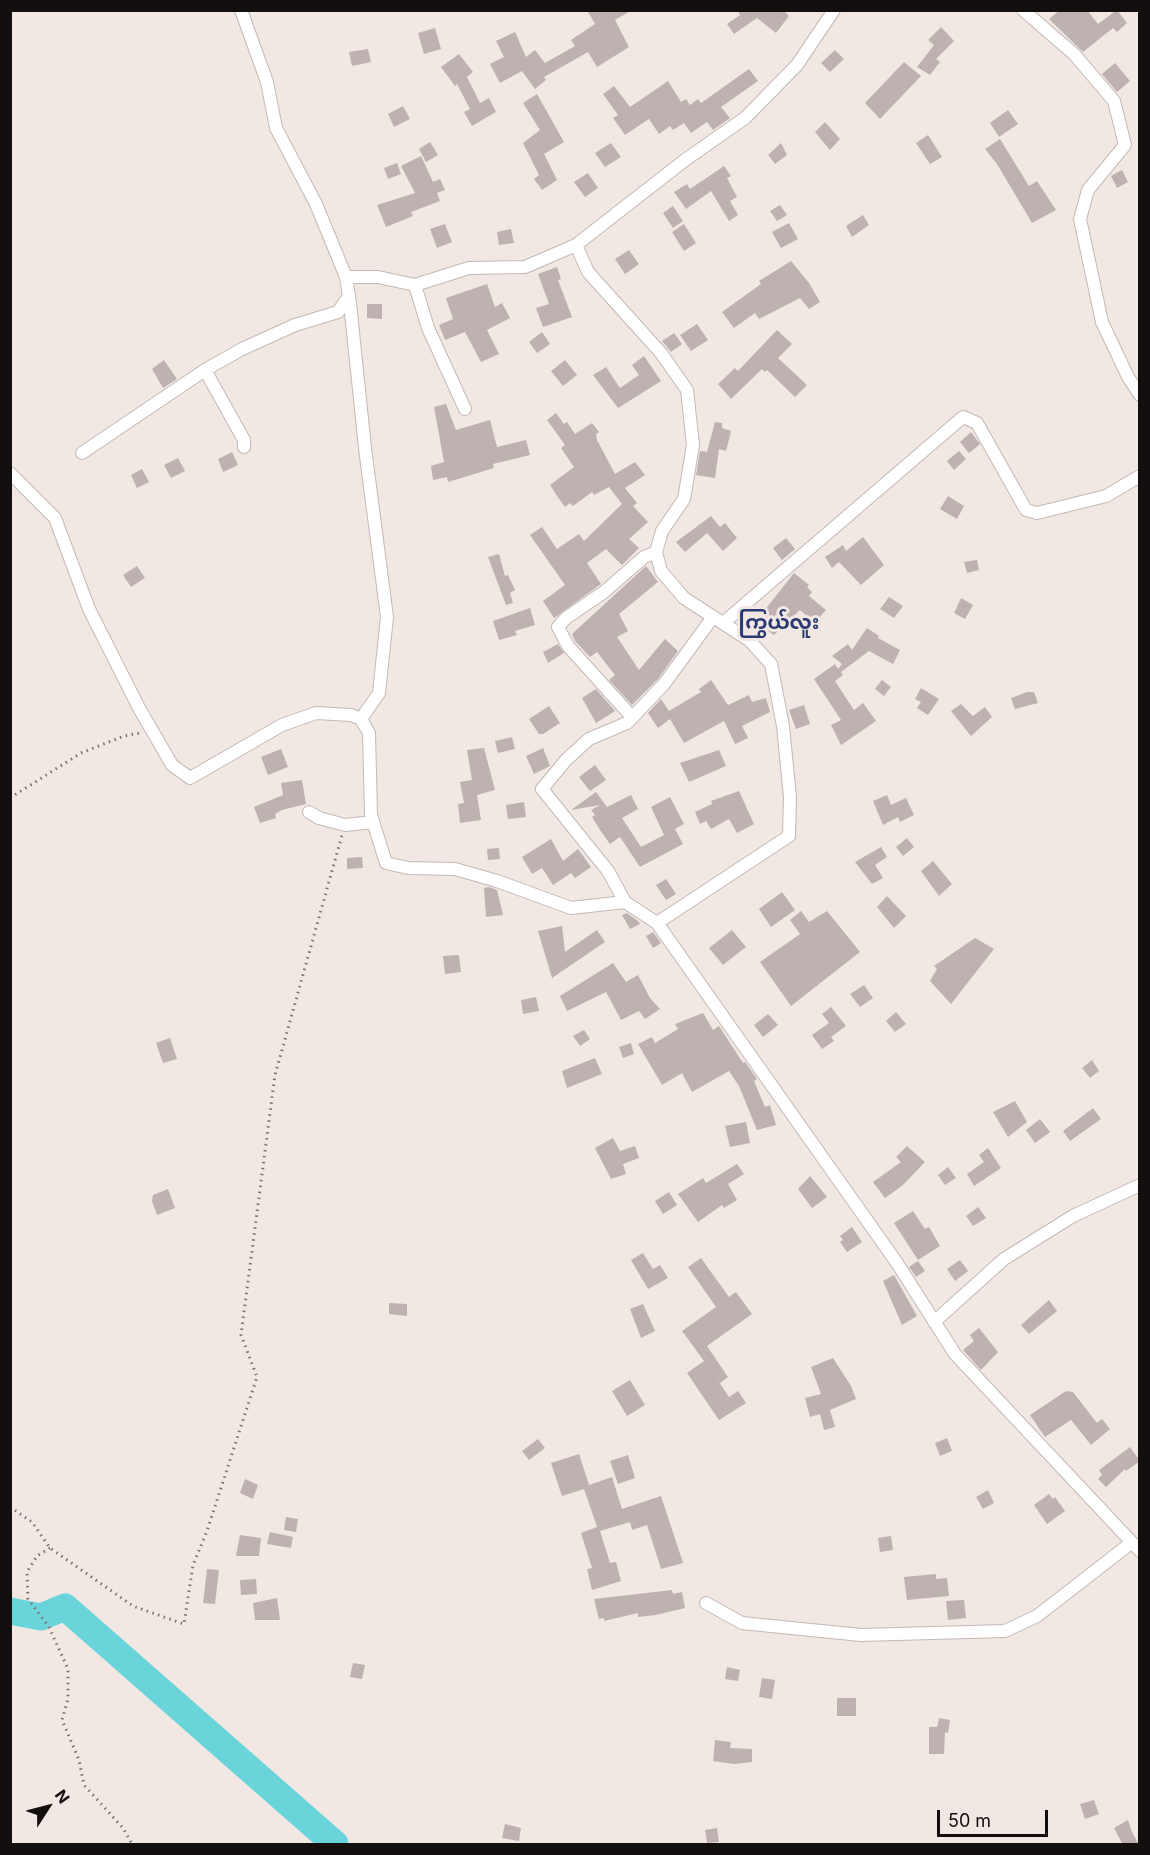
<!DOCTYPE html>
<meta charset="utf-8">
<style>
body{margin:0}
#map{position:relative;width:1150px;height:1855px;overflow:hidden;background:#f1e7e3;font-family:Inter,sans-serif}
canvas{display:block}
.frame{position:absolute;inset:0;border:12px solid #130f0e;pointer-events:none}
.north{position:absolute;left:18px;top:1777px;width:60px;height:60px;-webkit-text-stroke:4px #f1e7e3;paint-order:stroke;rotate:54deg;font-size:16px;font-weight:700;line-height:24px;text-align:center;color:#130f0e}
.north::after{content:'';display:block;margin:auto;width:21px;height:27px;background:#130f0e;clip-path:polygon(50% 0,100% 100%,50% 72%,0 100%)}
.scale{position:absolute;left:937px;top:1810px;width:111px;height:27px;box-sizing:border-box;border:3px solid #130f0e;border-top:0;padding-left:8px;font-size:18px;line-height:21px;white-space:nowrap;color:#130f0e;-webkit-text-stroke:4px #f1e7e3;paint-order:stroke}
</style>
<div id="map">
<canvas width="1150" height="1855"></canvas>
<div class="frame"></div>
<div class="north">N</div>
<div class="scale">50 m</div>
</div>
<script>
const ctx = document.querySelector('canvas').getContext('2d');
ctx.lineJoin = 'round';
const toPath = rows => new Path2D(rows.map(r => 'M' + r).join(''));
function trace(path, color, width, dash) { ctx.strokeStyle = color; ctx.lineWidth = width; ctx.lineCap = dash ? 'butt' : 'round'; ctx.setLineDash(dash || []); ctx.stroke(path); }
function fill(path, color) { ctx.fillStyle = color; ctx.fill(path, 'evenodd'); }
function label(font, color, halo, rows, align = 'center') {
  ctx.font = font + ' Inter,"Noto Sans Myanmar",sans-serif'; ctx.lineWidth = 6; ctx.setLineDash([]); ctx.textBaseline = 'middle'; ctx.strokeStyle = halo; ctx.fillStyle = color; for (const [text, x, y, turn = 0] of rows) {
    ctx.save(); ctx.translate(x, y); ctx.rotate((+turn || 0) * Math.PI / 180); ctx.textAlign = isNaN(turn) ? turn : align; if (halo) ctx.strokeText(text, 0, 0); ctx.fillText(text, 0, 0); ctx.restore();
  }
}
const river = toPath([
 [10,1611,41,1617,65,1607,335,1844]
]);
const building = toPath([
 [587,10,632,10,615,20,629,47,597,67,588,52,544,77,546,80,535,89,522,71,500,83,490,64,504,57,496,41,515,32,526,57,535,50,545,63,575,46,571,40,595,24],
 [737,10,783,10,789,16,776,33,757,18,734,34,727,24,740,15],
 [1060,10,1087,10,1098,24,1117,10,1127,23,1117,32,1113,28,1083,52,1049,19],
 [941,27,954,41,936,59,940,62,930,75,917,67,934,45,928,40],
 [435,28,441,49,424,54,418,33],
 [368,49,371,62,352,66,349,52],
 [835,50,844,59,830,72,821,63],
 [459,54,473,72,467,77,480,103,489,98,496,112,472,126,464,112,470,109,457,84,455,86,441,67],
 [904,62,921,76,880,119,865,103],
 [1115,63,1130,81,1117,92,1102,74],
 [749,69,758,81,721,107,730,118,713,130,707,122,691,133,684,123,673,130,670,126,659,134,649,119,625,135,613,118,618,115,603,94,614,86,630,107,668,81,681,102,686,99,690,105,698,99,701,103],
 [537,94,564,142,544,154,557,180,542,190,534,179,539,175,523,143,540,130,523,103],
 [403,106,410,119,394,127,388,114],
 [1008,110,1018,124,999,137,990,123],
 [825,122,840,139,830,150,815,132],
 [928,135,942,157,930,164,916,143],
 [1000,139,1029,186,1037,181,1056,210,1032,223,997,164,985,149],
 [430,142,438,155,426,162,419,149],
 [611,143,621,157,605,167,595,153],
 [781,143,787,155,775,164,768,155],
 [421,156,433,182,440,179,445,190,437,193,440,201,411,212,413,216,386,227,377,205,415,193,401,166],
 [397,163,401,174,388,179,384,168],
 [724,166,731,176,727,178,737,197,730,201,738,215,729,221,711,191,686,209,674,192,687,184,690,189],
 [1122,170,1128,182,1117,188,1111,176],
 [588,173,598,188,585,197,574,182],
 [780,205,787,215,777,221,770,211],
 [673,206,683,221,673,228,663,213],
 [863,215,869,225,852,237,846,226],
 [789,223,798,239,781,248,772,232],
 [445,224,452,242,437,248,430,229],
 [684,224,696,243,684,251,672,232],
 [511,229,514,243,499,245,497,232],
 [629,250,639,264,625,274,615,259],
 [791,261,809,283,820,302,809,309,800,298,759,319,755,313,734,328,722,312,761,284,759,281],
 [557,267,561,279,558,280,572,317,543,327,536,308,549,304,538,274],
 [487,284,495,307,502,303,510,318,487,330,499,354,481,362,465,332,445,340,439,325,453,319,446,298],
 [367,304,382,304,382,319,367,318],
 [697,324,708,340,691,351,680,335],
 [777,330,792,344,778,358,807,385,795,397,767,370,765,372,762,369,731,399,718,384,735,368,738,371],
 [542,332,550,344,537,353,529,342],
 [674,333,682,344,671,352,662,341],
 [644,356,661,381,618,408,593,375,606,367,620,388,639,375,632,365],
 [164,360,177,379,163,388,152,369],
 [565,360,577,375,563,386,551,371],
 [446,404,456,430,490,420,497,447,526,440,530,455,493,464,494,468,448,482,447,477,433,480,431,466,444,462,434,407],
 [556,413,564,424,567,422,575,434,592,423,599,432,596,434,597,440,615,474,635,462,645,475,625,488,637,503,633,506,648,522,629,539,639,548,622,565,606,549,587,563,601,584,554,618,543,601,565,585,530,535,542,527,557,549,579,534,584,541,622,504,609,487,594,495,592,492,573,506,570,503,565,507,557,496,550,485,574,467,561,448,565,445,547,420],
 [715,422,722,423,722,428,731,431,726,451,719,449,715,478,696,475,700,451,707,452],
 [971,432,980,444,969,453,960,442],
 [959,451,966,459,954,470,947,461],
 [232,452,238,465,223,472,218,459],
 [178,458,185,471,171,478,164,465],
 [142,469,149,482,137,488,131,475],
 [948,496,964,506,957,519,940,509],
 [711,516,720,527,725,523,737,538,723,551,707,533,685,552,676,542],
 [863,537,884,565,861,585,839,562,832,568,825,557,843,545,846,551],
 [786,538,795,549,782,560,773,548],
 [499,554,505,576,508,575,515,590,510,593,513,603,506,605,488,557],
 [977,560,979,570,967,573,964,562],
 [137,566,145,578,131,587,123,575],
 [646,566,658,582,619,614,628,631,617,637,639,670,665,639,678,651,658,679,632,705,609,680,615,675,597,652,590,657,575,641,572,634],
 [794,573,809,585,807,587,812,592,809,596,826,610,815,623,800,610,774,635,762,627,753,625],
 [889,597,903,606,894,618,880,609],
 [961,598,973,605,965,619,954,613],
 [530,608,535,625,515,631,517,635,499,640,493,621],
 [867,628,879,636,878,638,900,650,893,664,869,651,841,672,843,675,835,681,854,710,863,703,876,721,841,745,831,725,841,720,814,679,835,664,838,669,842,664,832,656,848,644,852,650],
 [558,644,564,653,548,663,543,652],
 [711,680,728,705,749,695,752,702,766,698,770,712,742,726,748,738,735,744,724,721,684,743,670,719,658,728,648,713,661,699,669,711,701,692,699,689],
 [882,680,891,687,884,696,875,689],
 [921,688,939,699,928,715,917,708,921,702,915,699],
 [596,689,615,711,596,723,582,698],
 [1027,692,1034,692,1038,703,1015,709,1011,698],
 [961,704,973,716,985,707,992,717,971,736,951,711],
 [804,705,810,724,796,729,789,710],
 [549,706,560,723,543,734,539,734,529,719],
 [512,737,515,749,498,753,495,741],
 [484,748,495,790,477,795,481,820,460,823,458,804,464,803,460,782,472,780,467,750],
 [543,748,550,766,534,774,526,756],
 [281,749,288,767,268,775,261,757],
 [719,750,726,766,689,782,680,763],
 [595,765,606,780,590,791,579,777],
 [302,780,306,804,282,810,275,814,276,818,260,823,254,807,283,795,281,783],
 [739,791,754,824,737,833,729,819,711,829,706,821,700,824,695,812,712,804,711,801],
 [596,792,607,807,631,795,638,809,622,818,641,847,664,835,651,807,670,797,684,824,675,829,683,844,640,867,620,837,610,844,600,830,592,817,595,815,591,810,600,805,571,810],
 [887,795,891,805,906,798,914,815,900,822,898,817,883,825,873,801],
 [524,802,526,817,508,819,506,805],
 [907,838,914,847,903,856,896,847],
 [551,839,563,861,578,849,591,867,575,878,571,873,553,885,542,868,532,874,522,857],
 [881,847,887,857,875,865,883,878,872,884,855,862],
 [499,848,500,859,488,860,487,849],
 [362,857,363,868,347,869,347,858],
 [933,861,952,884,939,896,921,871],
 [666,879,676,894,666,900,656,885],
 [489,887,497,890,503,915,486,917,484,888],
 [782,892,795,910,771,927,759,909],
 [887,896,906,916,894,928,877,907],
 [801,911,809,922,827,911,860,952,791,1006,760,962,800,934,790,920],
 [627,913,638,921,640,924,630,929,622,915],
 [562,926,565,952,597,930,605,942,552,978,538,931],
 [732,930,746,947,723,965,709,948],
 [653,932,661,943,653,948,646,936],
 [975,938,994,949,951,1004,930,981,937,969,934,966],
 [459,955,461,972,445,974,443,956],
 [613,963,626,982,638,975,650,998,660,1009,645,1019,639,1011,621,1020,606,992,567,1011,560,996],
 [864,985,873,998,860,1007,850,994],
 [536,997,539,1011,523,1014,521,1000],
 [831,1007,846,1026,831,1037,834,1041,822,1049,812,1035,829,1023,822,1014],
 [896,1012,906,1024,895,1032,886,1021],
 [703,1013,713,1030,719,1026,743,1063,745,1062,757,1079,754,1081,765,1107,770,1105,776,1125,757,1130,739,1086,729,1071,692,1092,682,1073,662,1085,638,1044,652,1037,655,1043,678,1029,675,1024],
 [768,1014,778,1025,763,1037,754,1025],
 [584,1030,590,1039,580,1046,573,1036],
 [170,1038,177,1059,163,1063,156,1043],
 [631,1043,634,1054,623,1058,619,1047],
 [595,1058,602,1074,567,1088,562,1071],
 [1092,1060,1099,1071,1090,1078,1082,1068],
 [1015,1101,1027,1122,1008,1137,993,1112],
 [1093,1108,1101,1119,1070,1141,1063,1131],
 [1040,1119,1050,1132,1035,1143,1026,1130],
 [746,1122,750,1143,730,1147,725,1126],
 [613,1138,620,1151,635,1146,639,1158,623,1164,626,1174,611,1179,595,1148],
 [907,1146,925,1162,902,1186,885,1198,873,1182,901,1162,896,1157],
 [988,1148,1001,1168,974,1186,967,1174,984,1162,979,1155],
 [737,1164,744,1174,728,1184,737,1200,724,1208,722,1205,698,1222,678,1194,703,1178,706,1183],
 [948,1167,956,1178,945,1185,938,1175],
 [810,1176,827,1197,812,1208,798,1189],
 [168,1189,175,1208,157,1215,152,1201,153,1195],
 [669,1192,677,1205,663,1214,655,1201],
 [978,1207,986,1218,973,1226,966,1216],
 [913,1211,925,1229,929,1227,940,1246,918,1260,894,1223],
 [852,1227,862,1242,847,1252,840,1242,843,1240,840,1236],
 [643,1253,653,1269,660,1265,668,1278,648,1289,631,1260],
 [701,1258,729,1297,736,1292,752,1314,707,1346,728,1377,720,1383,717,1379,729,1397,738,1391,746,1403,719,1420,687,1373,704,1361,682,1331,716,1307,688,1267],
 [960,1260,968,1271,955,1281,947,1269],
 [918,1261,925,1271,916,1277,909,1267],
 [894,1275,917,1316,902,1325,883,1281],
 [1049,1300,1057,1311,1029,1334,1021,1325],
 [389,1303,407,1304,407,1316,389,1314],
 [643,1304,655,1331,641,1338,630,1309],
 [979,1328,998,1352,981,1370,963,1350,974,1341,970,1335],
 [833,1358,851,1386,856,1399,830,1410,835,1427,824,1430,820,1414,810,1417,805,1398,821,1394,811,1367],
 [630,1380,645,1405,627,1416,612,1391],
 [1066,1391,1073,1392,1097,1423,1102,1419,1110,1429,1091,1445,1071,1420,1045,1437,1030,1415],
 [947,1438,952,1451,940,1456,935,1443],
 [538,1439,545,1448,529,1460,522,1451],
 [1130,1447,1140,1461,1126,1471,1125,1469,1106,1487,1098,1479,1102,1475,1099,1470],
 [579,1454,589,1485,612,1477,622,1509,661,1496,683,1563,661,1569,647,1525,632,1530,630,1522,600,1531,610,1563,616,1562,621,1581,592,1590,587,1569,592,1568,581,1533,597,1527,584,1489,562,1496,551,1463],
 [628,1455,635,1478,618,1484,610,1461],
 [245,1479,258,1485,253,1499,240,1493],
 [988,1490,994,1503,983,1509,976,1497],
 [1049,1494,1053,1499,1055,1497,1065,1511,1047,1524,1034,1505],
 [286,1517,298,1519,296,1532,284,1530],
 [270,1532,293,1537,291,1548,267,1544],
 [240,1535,261,1538,259,1556,236,1556],
 [891,1536,893,1550,880,1552,878,1538],
 [207,1569,219,1570,215,1604,203,1603],
 [936,1574,936,1579,947,1578,949,1596,907,1600,904,1577],
 [256,1579,257,1594,241,1595,240,1580],
 [672,1590,673,1594,682,1592,685,1608,656,1615,638,1617,638,1613,604,1621,604,1618,599,1619,594,1599],
 [277,1598,280,1620,255,1620,253,1603],
 [964,1600,966,1618,948,1620,946,1601],
 [353,1663,365,1665,362,1679,350,1677],
 [727,1667,740,1670,738,1681,725,1679],
 [762,1678,775,1680,772,1699,759,1697],
 [837,1698,856,1698,856,1716,837,1716],
 [939,1718,950,1720,948,1733,945,1732,944,1754,929,1754,929,1727,937,1727],
 [715,1740,731,1742,730,1748,752,1749,752,1762,734,1764,713,1761],
 [1094,1800,1099,1814,1085,1819,1080,1804],
 [1128,1820,1132,1832,1139,1845,1123,1845,1114,1828],
 [505,1824,521,1828,519,1841,502,1838],
 [717,1828,719,1842,707,1843,705,1830]
]);
const path = toPath([
 [10,798,81,753,124,736,140,733],
 [10,1507,32,1522,50,1548,133,1606,184,1624,193,1565,207,1531,257,1377,241,1335,275,1075,342,835],
 [50,1548,37,1556,27,1572,28,1599,49,1627,68,1669,68,1699,62,1720,79,1760,84,1785,123,1828,132,1844]
]);
const minor = toPath([
 [241,10,267,82,276,128,316,204,346,277,350,303,365,448,387,617,379,693,361,719],
 [834,10,797,65,745,118,685,160,576,245,588,272,661,353,687,390,693,445,684,499,662,531,656,552,661,571,684,598,749,640,771,664,783,726,790,797,789,836,657,923,897,1263,955,1354,1140,1551],
 [1023,10,1074,54,1114,101,1125,145,1088,190,1080,219,1102,322,1128,377,1140,395],
 [346,277,378,277,415,285,469,268,525,267,576,245],
 [415,285,428,328,465,409],
 [244,447,244,440,205,370,242,349,295,325,338,312,349,296],
 [82,453,205,370],
 [10,473,55,518,89,609,139,708,172,765,190,778,282,725,316,713,351,715,361,719,369,733,371,815,386,863,408,868,455,869,497,881,571,908,625,902,657,923],
 [723,623,963,417,977,423,1026,510,1037,513,1106,496,1140,476],
 [632,717,568,646,558,627,566,618,604,592,644,557,656,552],
 [309,812,319,818,345,825,373,822],
 [625,902,608,871,542,789,566,760,589,739,627,723,664,684,713,617],
 [934,1322,1004,1259,1073,1216,1140,1185],
 [706,1603,742,1623,861,1635,1005,1631,1037,1616,1131,1543]
]);
const quarterNames = [
 ["ကြွယ်လူး",779,623]
];
trace(river, '#6ad4db', 27);
fill(building, '#bdb2b0');
trace(minor, '#c3b9b5', 14);
trace(path, '#7b7471', 3, [1.5, 4.5]);
trace(minor, '#fff', 12);
label('bold 20px', '#2b3a73', '#f1e7e3', quarterNames);
</script>
